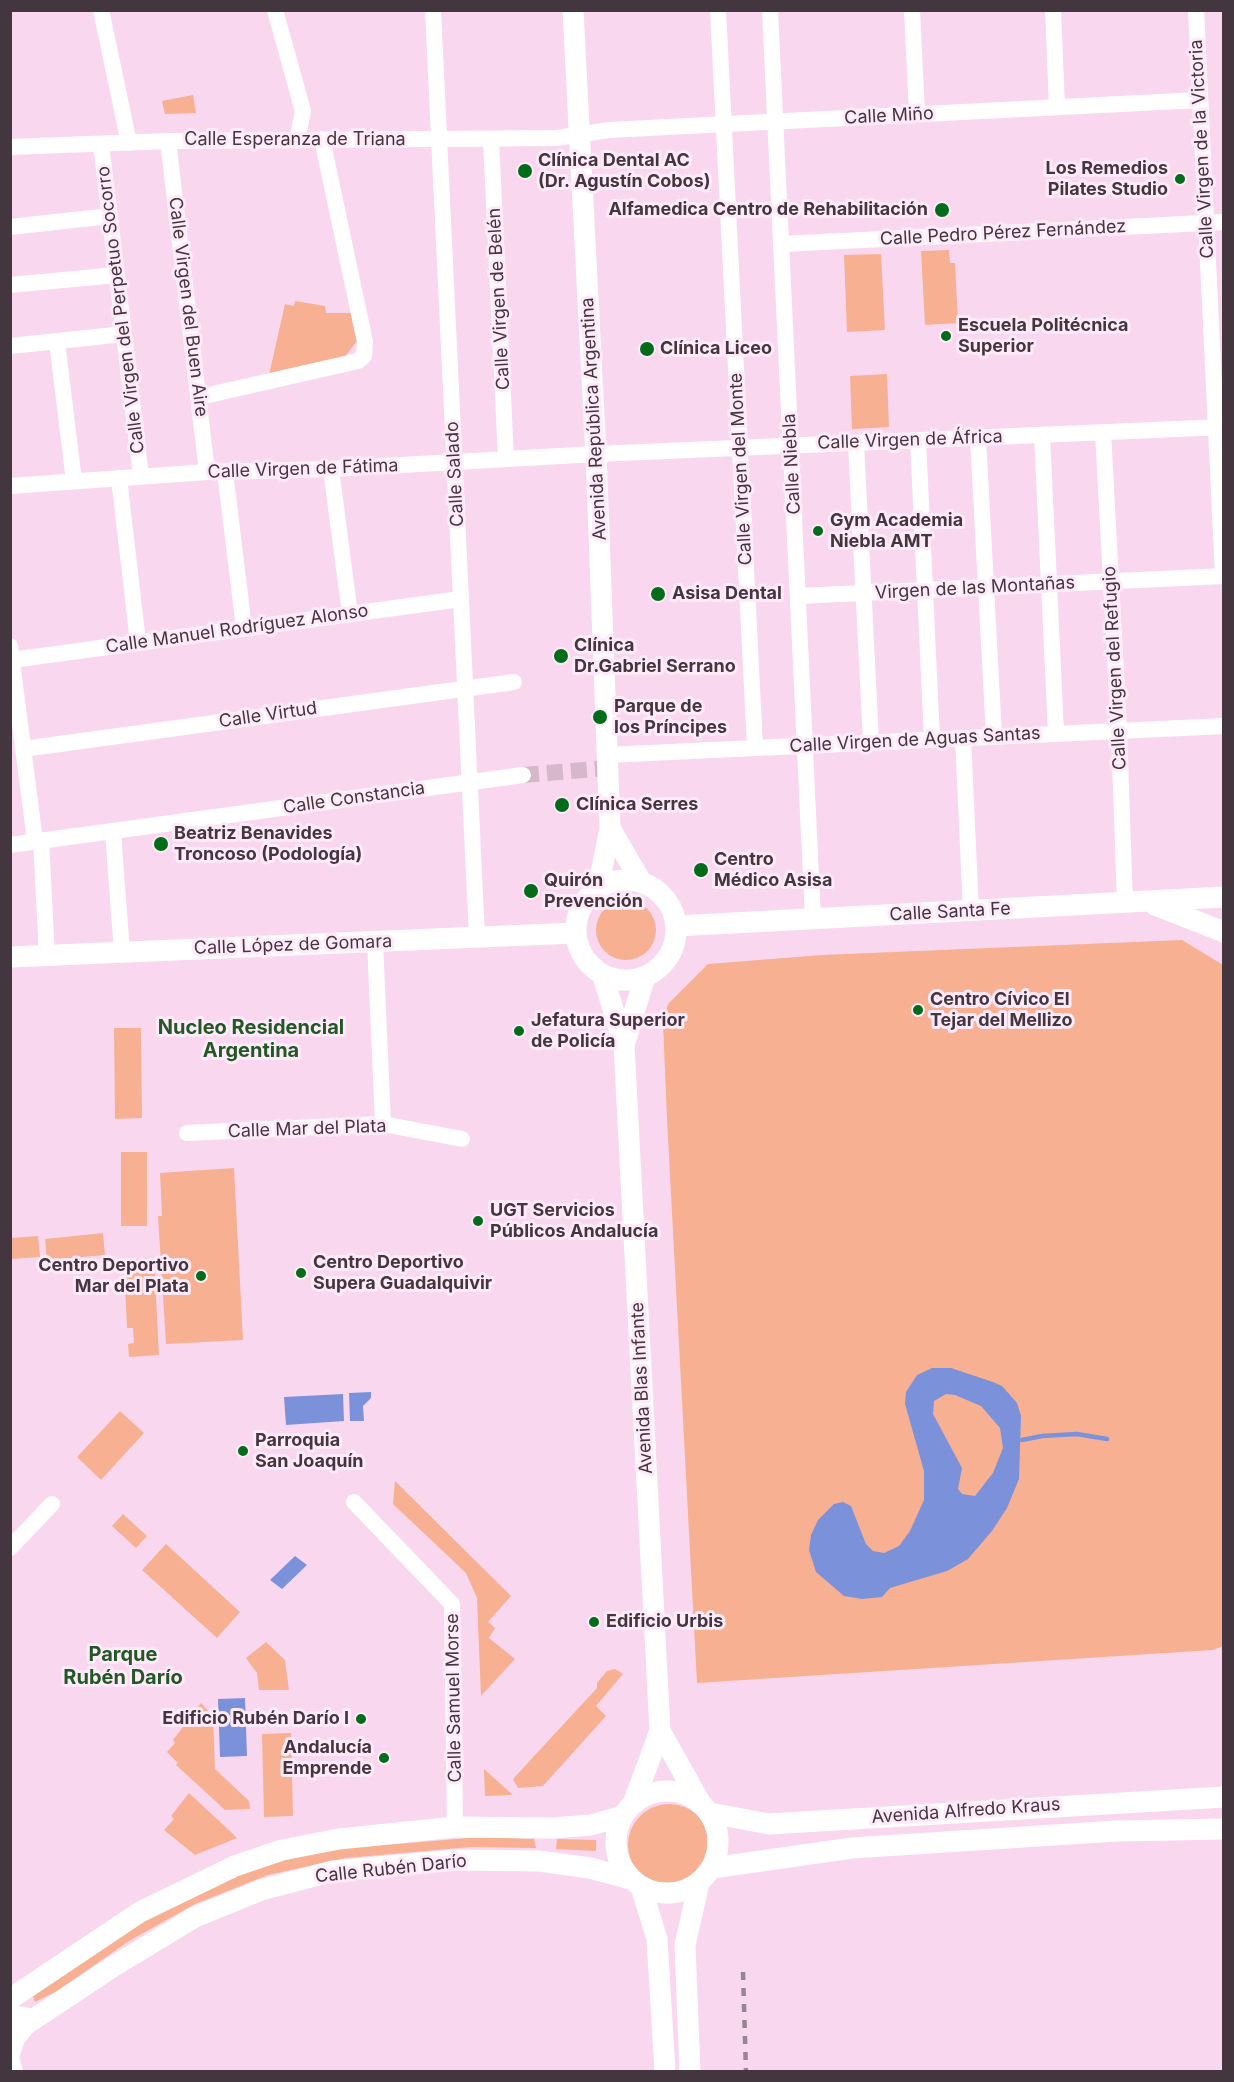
<!DOCTYPE html>
<meta charset="utf-8">
<style>
body{margin:0}
#map{position:relative;width:1234px;height:2082px;overflow:hidden;background:#f9d8ef;font-family:Inter,sans-serif}
canvas{display:block}
.frame{position:absolute;inset:0;border:12px solid #43363f;pointer-events:none}
</style>
<div id="map">
<canvas width="1234" height="2082"></canvas>
<div class="frame"></div>
</div>
<script>
const ctx = document.querySelector('canvas').getContext('2d');
ctx.lineJoin = 'round';
function fill(path, color) { ctx.fillStyle = color; ctx.fill(path, 'evenodd'); }
const toPath = rows => new Path2D(rows.map(r => 'M' + r).join(''));
function trace(path, color, width, dash) { ctx.strokeStyle = color; ctx.lineWidth = width; ctx.lineCap = dash ? 'butt' : 'round'; ctx.setLineDash(dash || []); ctx.stroke(path); }
function label(font, color, halo, rows, align = 'center') {
  ctx.font = font + ' Inter,sans-serif'; ctx.lineWidth = 6; ctx.setLineDash([]); ctx.textBaseline = 'middle'; ctx.strokeStyle = halo; ctx.fillStyle = color; for (const [text, x, y, turn = 0] of rows) {
    ctx.save(); ctx.translate(x, y); ctx.rotate((+turn || 0) * Math.PI / 180); ctx.textAlign = isNaN(turn) ? turn : align; if (halo) ctx.strokeText(text, 0, 0); ctx.fillText(text, 0, 0); ctx.restore();
  }
}
const green = toPath([
 [193,95,196,113,165,114,162,101],
 [949,250,950,263,955,263,958,323,925,325,921,251],
 [881,254,885,330,847,332,844,255],
 [295,301,325,306,326,313,351,313,357,341,344,358,269,375,285,304,294,306],
 [887,374,889,427,852,429,850,376],
 '596 930a30 30 0 1 1 60 0a30 30 0 1 1-60 0Z',
 [1182,940,1223,965,1223,1646,1213,1650,697,1683,667,1119,663,1022,668,1004,708,964,822,955],
 [141,1028,142,1118,115,1119,114,1028],
 [121,1152,147,1152,147,1226,121,1226],
 [234,1168,243,1340,166,1344,158,1216,162,1216,160,1173],
 [103,1233,105,1255,47,1260,45,1239],
 [38,1236,40,1257,11,1259,11,1238],
 [154,1258,159,1355,129,1357,128,1344,134,1343,133,1328,127,1328,124,1260],
 [120,1411,144,1433,101,1480,77,1457],
 [395,1481,511,1596,488,1622,495,1628,489,1638,515,1659,481,1696,477,1598,466,1573,393,1504],
 [123,1514,147,1536,136,1548,112,1526],
 [166,1544,240,1612,217,1638,142,1570],
 [266,1642,285,1660,289,1690,259,1690,257,1673,246,1658],
 [615,1669,623,1674,596,1706,606,1716,543,1786,518,1788,513,1779,597,1688,597,1683,607,1671],
 [201,1703,213,1716,215,1769,249,1801,250,1809,225,1810,176,1765,178,1763,167,1752,175,1743,173,1740],
 [291,1733,293,1816,264,1817,262,1734],
 [484,1769,513,1795,485,1796],
 [189,1793,232,1833,237,1838,195,1855,164,1830,174,1819,171,1816],
 '628 1845a41 41 0 1 1 82 0a41 41 0 1 1-82 0Z',
 [480,1837,534,1839,536,1848,471,1847,346,1858,268,1875,195,1904,129,1941,57,1991,35,2002,33,1996,138,1925,186,1898,239,1875,272,1863,337,1849],
 [557,1839,596,1840,596,1851,556,1849]
]);
const water = toPath([
 [932,1368,951,1368,993,1382,1002,1386,1017,1403,1021,1416,1019,1479,1007,1508,992,1531,968,1559,947,1571,890,1588,882,1597,862,1599,844,1596,816,1572,809,1550,811,1535,818,1520,834,1504,843,1502,851,1506,866,1544,873,1551,884,1553,899,1546,910,1531,924,1500,924,1471,905,1404,906,1392,917,1375],
 [946,1394,955,1395,981,1406,1000,1428,1003,1448,993,1473,975,1496,962,1494,958,1489,962,1468,933,1414,934,1401],
 [371,1392,371,1398,363,1406,364,1421,350,1421,349,1393],
 [343,1394,344,1421,286,1425,284,1397],
 [295,1556,307,1565,282,1589,270,1580],
 [245,1698,247,1756,220,1757,218,1699]
]);
const stream = toPath([
 [1022,1440,1042,1436,1077,1434,1107,1439]
]);
const minorTunnel = toPath([
 [523,775,608,768]
]);
const minor = toPath([
 [101,10,129,143],
 [275,10,303,111,297,141],
 [433,10,477,937],
 [718,10,755,747],
 [770,10,813,918],
 [912,10,917,114],
 [1053,10,1057,107],
 [1196,10,1223,576],
 [491,139,506,459],
 [168,141,207,472],
 [101,144,141,476],
 [10,147,168,141,557,138,609,130,1199,100],
 [10,227,110,216],
 [782,244,1224,222],
 [10,285,117,275],
 [57,342,74,481],
 [10,346,124,334],
 [200,397,358,361,364,356,365,342,322,139],
 [1103,432,1119,730,1125,904],
 [1042,435,1056,733],
 [978,438,994,736],
 [918,440,932,739],
 [856,443,871,742],
 [331,469,350,614],
 [225,472,244,628],
 [119,478,138,642],
 [10,486,207,472,331,469,596,454,1224,427],
 [798,596,1224,576],
 [10,646,35,841],
 [12,660,461,599],
 [963,738,971,911],
 [23,749,514,682],
 [607,755,1224,726],
 [113,833,122,952],
 [41,840,47,956],
 [10,845,523,775],
 [375,941,383,1124],
 [187,1133,383,1124,462,1139],
 [354,1502,452,1604,455,1827],
 [10,1548,52,1504],
 [10,2013,35,2017,17,2039,11,2057,15,2072]
]);
const major = toPath([
 [573,10,596,454,610,828,598,888],
 [610,828,642,883],
 '576 930a50 50 0 1 1 100 0a50 50 0 1 1-100 0Z',
 [1155,905,1224,932],
 [676,926,1224,897],
 [10,957,575,933],
 [603,976,624,1045,660,1731,633,1804],
 [624,1045,645,977],
 [660,1731,701,1804],
 '616 1842a51 51 0 1 1 102 0a51 51 0 1 1-102 0Z',
 [710,1813,769,1824,1224,1797],
 [712,1868,852,1848,1117,1831,1224,1829],
 [641,1887,657,1939,665,2072],
 [10,1999,140,1912,235,1866,282,1850,339,1839,455,1827,553,1828,591,1825,623,1816],
 [10,2035,114,1966,195,1917,261,1890,333,1871,455,1860,539,1861,590,1868,631,1879],
 [690,2072,685,1945,699,1883]
]);
const rail = toPath([
 [743,1972,746,2072]
]);
const markers = [
 [525,171,8,"#026c1a"],
 [1180,179,6,"#026c1a"],
 [942,210,8,"#026c1a"],
 [946,336,6,"#026c1a"],
 [647,349,8,"#026c1a"],
 [818,531,6,"#026c1a"],
 [658,594,8,"#026c1a"],
 [561,656,8,"#026c1a"],
 [600,717,8,"#026c1a"],
 [562,805,8,"#026c1a"],
 [161,844,8,"#026c1a"],
 [701,870,8,"#026c1a"],
 [531,891,8,"#026c1a"],
 [918,1010,6,"#026c1a"],
 [519,1031,6,"#026c1a"],
 [478,1221,6,"#026c1a"],
 [301,1273,6,"#026c1a"],
 [201,1276,6,"#026c1a"],
 [243,1451,6,"#026c1a"],
 [594,1622,6,"#026c1a"],
 [361,1719,6,"#026c1a"],
 [384,1758,6,"#026c1a"]
];
const streetNames = [
 ["Calle Miño",889,116,-3],
 ["Calle Esperanza de Triana",295,140],
 ["Calle Virgen de la Victoria",1202,149,-93],
 ["Calle Pedro Pérez Fernández",1003,233,-3],
 ["Calle Virgen de Belén",499,299,-93],
 ["Calle Virgen del Buen Aire",188,307,83],
 ["Calle Virgen del Perpetuo Socorro",121,310,-97],
 ["Avenida República Argentina",594,419,-93],
 ["Calle Virgen de África",910,440,-2],
 ["Calle Niebla",792,464,-93],
 ["Calle Virgen de Fátima",303,469,-2],
 ["Calle Virgen del Monte",741,469,-93],
 ["Calle Salado",455,474,-93],
 ["Virgen de las Montañas",975,588,-3],
 ["Calle Manuel Rodríguez Alonso",237,629,-8],
 ["Calle Virgen del Refugio",1115,668,-93],
 ["Calle Virtud",268,715,-8],
 ["Calle Virgen de Aguas Santas",915,740,-3],
 ["Calle Constancia",354,798,-8],
 ["Calle Santa Fe",950,912,-3],
 ["Calle López de Gomara",293,945,-2],
 ["Calle Mar del Plata",307,1129,-2],
 ["Avenida Blas Infante",642,1388,-93],
 ["Calle Samuel Morse",454,1698,-91],
 ["Avenida Alfredo Kraus",966,1811,-4],
 ["Calle Rubén Darío",391,1869,-6]
];
const poiNames = [
 ["Clínica Dental AC",538,161],
 ["(Dr. Agustín Cobos)",538,182],
 ["Los Remedios",1168,169,"right"],
 ["Pilates Studio",1168,190,"right"],
 ["Alfamedica Centro de Rehabilitación",928,210,"right"],
 ["Escuela Politécnica",958,326],
 ["Superior",958,347],
 ["Clínica Liceo",660,349],
 ["Gym Academia",830,521],
 ["Niebla AMT",830,542],
 ["Asisa Dental",672,594],
 ["Clínica",574,646],
 ["Dr.Gabriel Serrano",574,667],
 ["Parque de",614,707],
 ["los Príncipes",614,728],
 ["Clínica Serres",576,805],
 ["Beatriz Benavides",174,834],
 ["Troncoso (Podología)",174,855],
 ["Centro",714,860],
 ["Médico Asisa",714,881],
 ["Quirón",544,881],
 ["Prevención",544,902],
 ["Centro Cívico El",930,1000],
 ["Tejar del Mellizo",930,1021],
 ["Jefatura Superior",531,1021],
 ["de Policía",531,1042],
 ["UGT Servicios",490,1211],
 ["Públicos Andalucía",490,1232],
 ["Centro Deportivo",313,1263],
 ["Supera Guadalquivir",313,1284],
 ["Centro Deportivo",189,1266,"right"],
 ["Mar del Plata",189,1287,"right"],
 ["Parroquia",255,1441],
 ["San Joaquín",255,1462],
 ["Edificio Urbis",606,1622],
 ["Edificio Rubén Darío I",349,1719,"right"],
 ["Andalucía",372,1748,"right"],
 ["Emprende",372,1769,"right"]
];
const neighbourhoodNames = [
 ["Nucleo Residencial",251,1028],
 ["Argentina",251,1051],
 ["Parque",123,1655],
 ["Rubén Darío",123,1678]
];
fill(green, '#f7b092');
fill(water, '#7b92db');
trace(stream, '#7b92db', 4.5);
trace(minorTunnel, '#d5b8cc', 16, [16, 8]);
trace(minor, '#fff', 16);
trace(major, '#fff', 21);
trace(rail, '#9a8493', 4.5, [8, 8]);
for (const [x, y, r, color] of markers) { const dot = new Path2D(); dot.arc(x, y, r, 0, 2 * Math.PI); ctx.fillStyle = color; ctx.fill(dot); trace(dot, '#feeaf8', 2); }
label('18px', '#43363f', '#feeaf8', streetNames);
label('bold 18px', '#43363f', '#feeaf8', poiNames, 'left');
label('bold 20px', '#215825', '#feeaf8', neighbourhoodNames);
</script>
